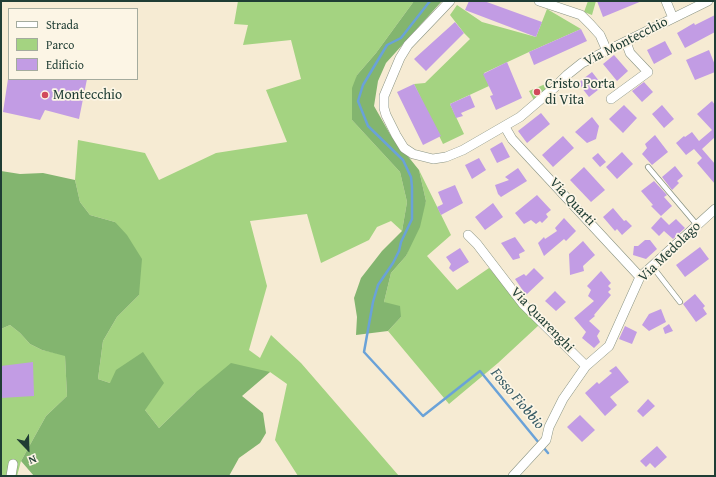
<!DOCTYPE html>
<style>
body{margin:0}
#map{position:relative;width:716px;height:477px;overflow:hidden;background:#f6ebd3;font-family:"Gentium Book Plus",serif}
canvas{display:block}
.frame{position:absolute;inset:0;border:2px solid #1f3d34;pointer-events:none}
.legend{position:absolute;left:8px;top:8px;width:130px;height:72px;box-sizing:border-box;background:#fcf5e5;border:1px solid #a4ab9e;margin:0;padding:5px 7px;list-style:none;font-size:12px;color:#1f3d34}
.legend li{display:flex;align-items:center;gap:8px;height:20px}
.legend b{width:20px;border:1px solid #a4ab9e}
.north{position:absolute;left:8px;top:429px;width:40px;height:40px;-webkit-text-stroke:3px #fcf5e5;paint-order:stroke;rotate:157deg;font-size:11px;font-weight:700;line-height:16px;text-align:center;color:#1f3d34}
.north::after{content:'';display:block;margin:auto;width:14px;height:18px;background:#1f3d34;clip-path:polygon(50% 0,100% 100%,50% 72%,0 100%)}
</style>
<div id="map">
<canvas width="716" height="477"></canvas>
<div class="frame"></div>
<ul class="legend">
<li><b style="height:5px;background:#fff"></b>Strada</li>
<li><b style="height:11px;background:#a4d381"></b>Parco</li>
<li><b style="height:11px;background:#c29ce4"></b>Edificio</li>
</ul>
<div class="north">N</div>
</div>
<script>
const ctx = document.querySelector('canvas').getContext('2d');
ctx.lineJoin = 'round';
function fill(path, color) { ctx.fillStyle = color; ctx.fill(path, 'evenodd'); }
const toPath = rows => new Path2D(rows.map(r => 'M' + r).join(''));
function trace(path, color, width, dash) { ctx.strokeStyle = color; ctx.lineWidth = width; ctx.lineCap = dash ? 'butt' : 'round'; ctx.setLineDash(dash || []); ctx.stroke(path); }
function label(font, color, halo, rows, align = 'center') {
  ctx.font = font + ' "Gentium Book Plus",serif'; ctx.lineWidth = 3.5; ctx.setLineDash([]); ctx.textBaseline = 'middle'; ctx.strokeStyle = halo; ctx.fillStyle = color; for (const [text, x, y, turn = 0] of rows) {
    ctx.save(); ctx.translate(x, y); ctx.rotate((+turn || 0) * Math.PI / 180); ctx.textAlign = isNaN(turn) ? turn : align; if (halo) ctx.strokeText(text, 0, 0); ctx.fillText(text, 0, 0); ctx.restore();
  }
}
const green = toPath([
 [238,1,414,1,376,53,357,75,352,120,400,172,407,202,402,231,391,221,377,227,369,240,321,263,307,214,250,221,267,286,249,350,260,358,271,335,301,363,399,476,298,476,275,440,287,384,270,372,195,393,159,428,145,410,110,383,98,379,103,341,117,317,139,295,115,222,90,215,80,202,75,180,78,140,145,153,159,180,216,153,287,142,266,90,301,79,291,40,243,45,248,25,234,24],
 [588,1,596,1,592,15,584,12],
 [457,5,482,22,536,37,547,9,581,29,529,52,484,73,489,86,450,104,464,134,443,144,414,84,425,83,470,39,464,33,450,15],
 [550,82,536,104,529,91],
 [419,170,451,235,427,256,457,290,489,268,539,325,498,363,449,404,388,331,401,317,384,302,391,273,406,256,426,201],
 [10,325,20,333,30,344,42,350,65,355,67,396,46,416,21,461,17,476,1,476,1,329]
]);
const forest = toPath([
 [414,1,442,1,386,63,378,81,374,106,390,134,419,170,426,201,420,227,406,256,391,273,384,302,400,306,401,317,388,331,356,335,357,317,354,298,361,278,382,251,402,231,407,202,400,172,352,120,352,88,357,75,376,53],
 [1,171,20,174,43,173,75,180,80,202,90,215,115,222,127,235,142,259,139,295,117,317,103,341,98,379,110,383,116,370,143,352,164,383,145,410,159,428,195,393,231,363,270,372,242,396,263,413,266,433,260,443,239,458,229,476,34,476,21,461,46,416,67,396,65,356,42,350,30,344,20,333,10,325,1,329]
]);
const stream = toPath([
 [430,1,401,38,387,45,363,85,358,101,368,126,403,160,411,177,412,187,412,219,401,242,399,251,393,263,378,285,373,302,364,352,423,416,480,371,539,443],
 [543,447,548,453]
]);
const building = toPath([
 [469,1,484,1,542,22,536,37,465,10],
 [597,1,642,1,603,17],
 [715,15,715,32,685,48,677,33,694,23,695,25],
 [455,22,464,33,426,71,414,59],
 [581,29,587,41,534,65,529,52],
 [665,41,672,54,654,64,647,50],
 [709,50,715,65,715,72,695,80,686,60],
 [614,55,628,71,617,81,603,64],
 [507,62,522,98,496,110,490,96,493,95,483,74],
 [592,72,603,86,589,97,578,83],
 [8,79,87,79,79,119,45,110,40,120,3,112],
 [644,82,653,92,642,102,632,91],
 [414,84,441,136,423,145,397,92],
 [470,95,475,107,461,113,463,116,456,118,450,104],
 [712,101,715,105,715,137,702,149,715,164,715,184,697,163,702,158,694,149,686,155,676,143,684,136,685,137,692,132,699,141,712,130,697,114],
 [624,105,637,118,623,133,609,119],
 [662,105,674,119,664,128,652,114],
 [541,113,550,124,527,143,518,131],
 [592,117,599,126,596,139,587,143,575,132],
 [655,135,668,152,652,165,642,154,647,148,645,144],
 [563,136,574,148,553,167,542,155],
 [502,142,510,157,497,163,490,149],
 [622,152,633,164,617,179,606,167],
 [598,153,606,162,600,167,592,158],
 [479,158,486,170,472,179,465,165],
 [675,166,683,176,677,181,679,183,672,190,662,177],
 [584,167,605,190,591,202,570,180],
 [518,168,527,181,501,197,498,194,495,185,509,180,505,177],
 [654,181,667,195,664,197,672,206,661,216,651,206,653,205,641,191],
 [455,185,463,203,441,215,437,207,443,204,438,192],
 [537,195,551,210,546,214,548,217,542,223,540,221,536,224,531,220,524,224,515,213],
 [493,203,503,217,485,230,475,217],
 [613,208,624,221,626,220,632,226,622,235,617,229,615,231,603,217],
 [661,217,669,225,676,219,685,228,673,239,664,231,659,236,651,228],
 [564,218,576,231,566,241,564,239,544,256,538,243,544,237,545,239,557,231,555,228],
 [515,237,525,251,519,254,520,258,513,260,501,243],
 [645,240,650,240,657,249,646,259,633,255,634,246,638,246],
 [583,241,595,255,583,266,584,271,570,275,569,254],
 [700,247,709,259,685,277,676,265],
 [460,248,469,262,453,272,449,268,451,264,446,257],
 [534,268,544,278,526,295,515,279,524,274,526,276],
 [601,271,611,283,608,286,611,289,608,292,611,295,594,315,595,316,589,321,600,331,597,336,600,342,594,348,582,338,586,332,574,318,594,301,588,296,591,290,587,286],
 [555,291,566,302,556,311,545,301],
 [695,294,705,306,703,308,707,314,696,322,683,304],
 [661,309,666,322,649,331,642,325,649,314],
 [669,324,673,331,665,334,663,328],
 [625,326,637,332,632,344,619,339],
 [33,362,34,396,1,398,1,366],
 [616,366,629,382,610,397,617,405,605,416,585,393,597,382,599,384,612,373,609,371],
 [648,399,655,406,643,417,637,411],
 [580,415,595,430,582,442,567,427],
 [657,446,667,457,655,468,650,463,646,467,640,461]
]);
const lane = toPath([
 [648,167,697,225],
 [652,266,680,302]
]);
const street = toPath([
 [450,1,408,45,400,58,384,96,384,108,386,115,396,135,404,148,413,154,433,159,446,157,463,150,520,117,554,88,567,75,582,63,708,1],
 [539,1,581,15,591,25,600,35,607,51],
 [666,1,673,18],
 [611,99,648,72,630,53,626,42],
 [505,127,512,139,640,277],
 [468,235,477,244,523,304,586,366],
 [11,476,13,464],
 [513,476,546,440,549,427,563,399,586,366,609,346,640,277,715,209]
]);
const markers = [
 [537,92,4,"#d1495b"],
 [45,95,4,"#d1495b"]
];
const streetNames = [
 ["Via Montecchio",626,42,-27],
 ["Via Quarti",572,202,47],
 ["Via Medolago",670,252,-44],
 ["Via Quarenghi",542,320,46]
];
const poiNames = [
 ["Cristo Porta",545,84],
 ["di Vita",545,100],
 ["Montecchio",53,95]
];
const waterNames = [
 ["Fosso Fiobbio",517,399,50]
];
fill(green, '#a4d381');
fill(forest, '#83b56f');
trace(stream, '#6aa2d8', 2.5);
fill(building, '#c29ce4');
trace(lane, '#8a9484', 6);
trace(street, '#8a9484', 10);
trace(lane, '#fff', 4.5);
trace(street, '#fff', 9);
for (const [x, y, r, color] of markers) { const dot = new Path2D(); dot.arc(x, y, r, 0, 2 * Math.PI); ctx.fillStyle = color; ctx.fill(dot); trace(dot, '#fcf5e5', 1.5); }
label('14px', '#1f3d34', '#fcf5e5', streetNames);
label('14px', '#1f3d34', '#fcf5e5', poiNames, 'left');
label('italic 15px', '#365b65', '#fcf5e5', waterNames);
</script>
